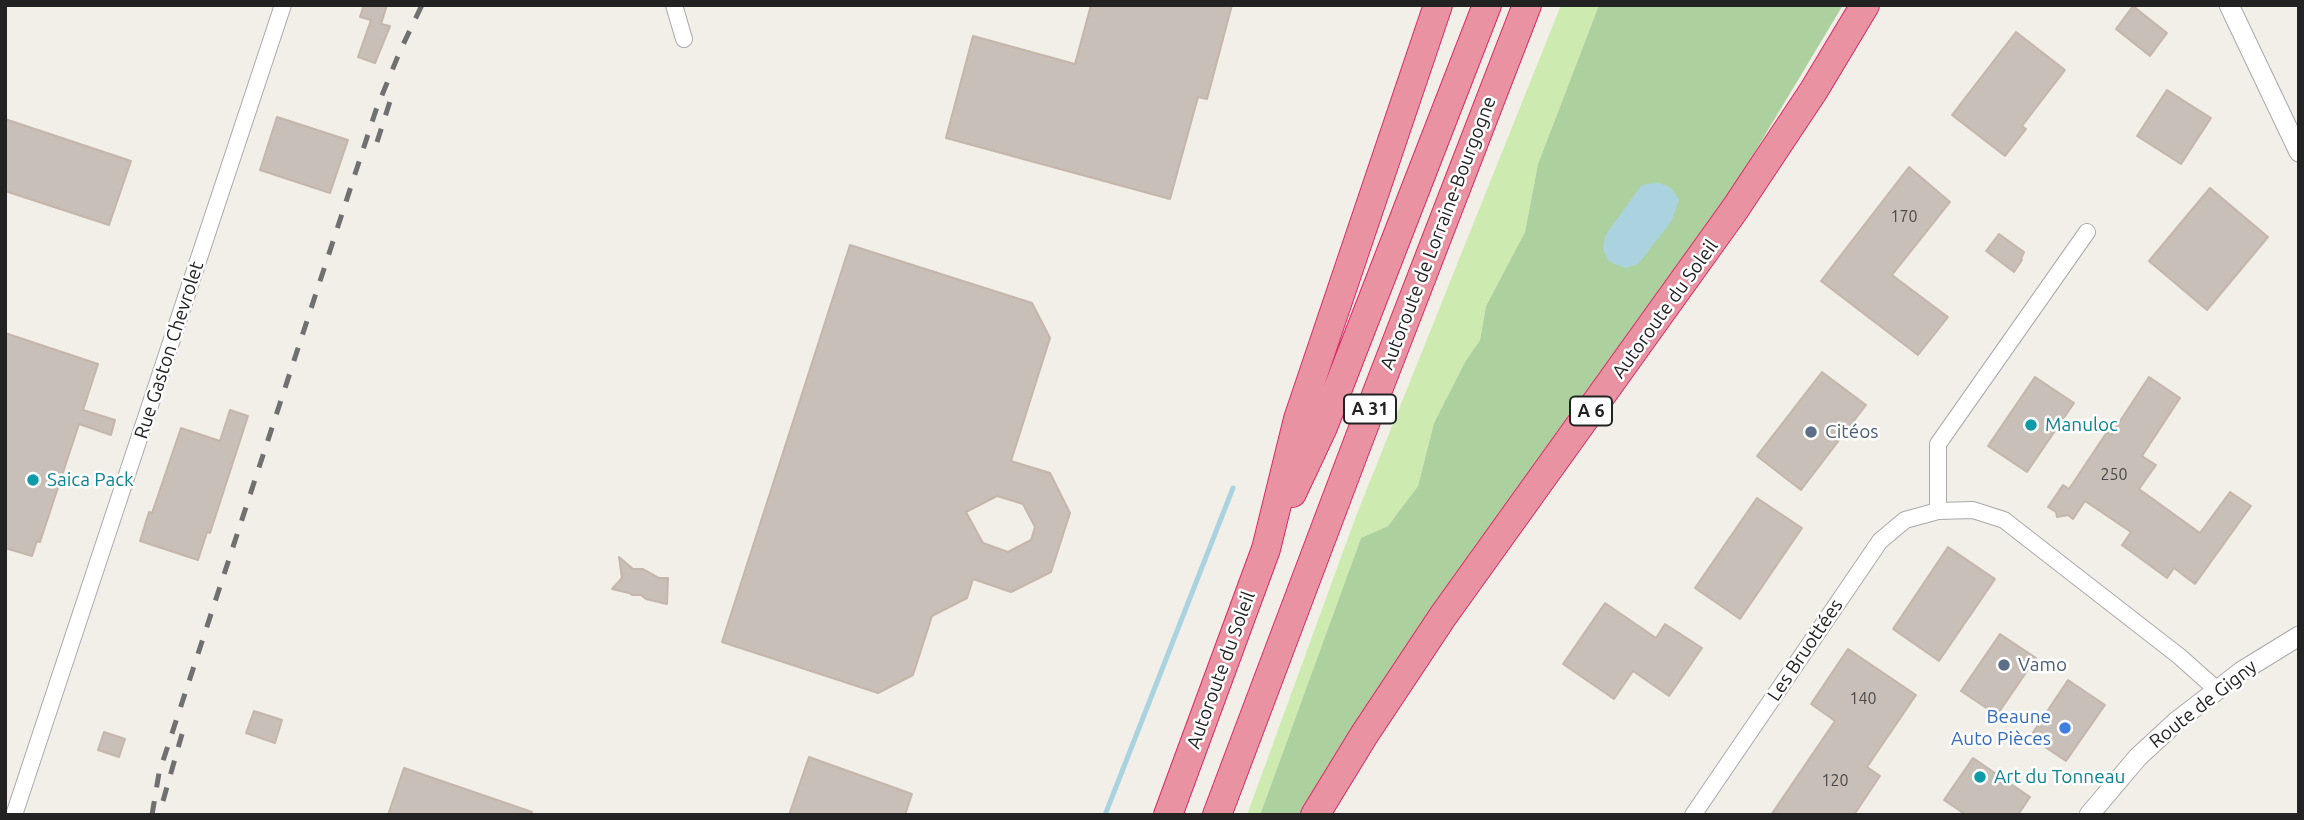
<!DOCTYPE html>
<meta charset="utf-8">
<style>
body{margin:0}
#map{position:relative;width:2304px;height:820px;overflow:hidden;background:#f2efe9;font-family:Ubuntu,sans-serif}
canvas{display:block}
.frame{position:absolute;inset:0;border:7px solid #222;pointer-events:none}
</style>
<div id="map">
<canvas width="2304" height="820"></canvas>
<div class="frame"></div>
</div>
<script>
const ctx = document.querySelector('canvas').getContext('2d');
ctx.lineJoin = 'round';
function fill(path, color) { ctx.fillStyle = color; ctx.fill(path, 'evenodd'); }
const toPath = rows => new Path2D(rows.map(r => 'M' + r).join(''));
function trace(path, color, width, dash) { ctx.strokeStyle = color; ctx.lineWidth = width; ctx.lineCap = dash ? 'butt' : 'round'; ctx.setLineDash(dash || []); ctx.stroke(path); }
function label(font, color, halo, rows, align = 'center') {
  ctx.font = font + ' Ubuntu,sans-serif'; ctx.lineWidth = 5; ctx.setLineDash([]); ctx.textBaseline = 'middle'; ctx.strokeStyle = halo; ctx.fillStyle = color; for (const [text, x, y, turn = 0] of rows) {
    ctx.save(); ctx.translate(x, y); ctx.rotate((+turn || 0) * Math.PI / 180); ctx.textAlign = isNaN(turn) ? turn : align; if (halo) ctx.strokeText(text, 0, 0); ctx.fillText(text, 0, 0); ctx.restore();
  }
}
const grass = toPath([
 [1561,5,1599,5,1538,164,1525,232,1486,306,1480,340,1465,362,1434,423,1418,486,1388,526,1361,538,1260,815,1247,815,1356,516]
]);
const forest = toPath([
 [1599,5,1843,5,1738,180,1367,706,1300,815,1260,815,1361,538,1388,526,1418,486,1434,423,1465,362,1480,340,1486,306,1525,232,1538,164]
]);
const water = toPath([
 [1660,183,1671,188,1679,200,1671,222,1638,264,1626,268,1615,264,1609,261,1603,250,1605,236,1640,187,1646,184]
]);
const stream = toPath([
 [1105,815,1233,488]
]);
const building = toPath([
 [364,5,387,5,381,24,390,26,375,63,358,57,371,20,360,17,364,5],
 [1091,5,1232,5,1207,99,1198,97,1170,199,946,138,973,36,1075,64,1091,5],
 [2133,6,2167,33,2150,56,2116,29,2133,6],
 [2016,32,2065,70,2022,126,2026,129,2005,156,1952,115,2016,32],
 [2167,90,2211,118,2181,164,2137,136,2167,90],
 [277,117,348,140,330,193,260,170,277,117],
 [5,119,131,161,109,225,5,191,5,119],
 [1909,167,1950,202,1892,275,1948,317,1918,355,1821,281,1909,167],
 [2210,188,2268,237,2207,310,2149,261,2210,188],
 [1999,234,2024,252,2021,259,2022,260,2014,272,1986,251,1999,234],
 [850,245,1032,303,1050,338,1011,461,1050,473,1070,513,1051,572,1011,592,973,579,967,598,932,616,913,675,878,693,722,642,850,245],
 [997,496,1023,504,1035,527,1031,540,1008,552,983,543,966,512,997,496],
 [5,333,98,364,83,410,115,420,111,435,79,424,40,542,37,541,32,556,5,548,5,333],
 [1822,372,1866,405,1801,490,1757,456,1822,372],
 [2035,377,2074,403,2027,472,1988,446,2035,377],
 [2149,377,2180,398,2142,456,2156,465,2139,489,2200,533,2230,492,2251,506,2195,584,2174,568,2167,578,2122,545,2131,532,2085,501,2073,519,2068,515,2057,517,2056,512,2048,507,2063,485,2069,489,2107,432,2111,435,2149,377],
 [230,410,248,416,210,533,207,532,198,560,140,541,149,512,152,513,181,428,220,441,230,410],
 [1757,498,1802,528,1740,619,1695,588,1757,498],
 [1948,547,1995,579,1939,661,1893,629,1948,547],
 [619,557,633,569,643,569,659,578,668,578,667,604,646,599,641,595,632,595,629,593,612,589,622,578,619,557],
 [1605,603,1656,638,1665,624,1702,648,1669,696,1633,671,1614,699,1563,664,1605,603],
 [2000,634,2036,658,1997,715,1961,691,2000,634],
 [1848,649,1916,695,1867,767,1880,776,1854,815,1771,815,1835,721,1811,704,1848,649],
 [2068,680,2105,705,2066,761,2030,737,2068,680],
 [254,711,282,720,275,743,246,733,254,711],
 [104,732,125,739,119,757,98,750,104,732],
 [809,757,912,794,905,815,789,815,809,757],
 [1973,758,2030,797,2018,815,1966,815,1944,800,1973,758],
 [404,768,532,812,532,815,388,815,404,768]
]);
const minor = toPath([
 [674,5,684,39],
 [1938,511,1938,444,2087,232],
 [14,815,283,5],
 [1693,815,1880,541,1905,520,1938,511,1973,510,2004,520,2179,656,2216,689]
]);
const tertiary = toPath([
 [2229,5,2299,152],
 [2089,815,2138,757,2177,721,2242,671,2299,636]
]);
const motorway = toPath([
 [1292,493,1323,427,1487,5],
 [1168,815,1266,549,1298,419,1438,5],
 [1217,815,1359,439,1527,5],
 [1315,815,1364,735,1443,616,1735,209,1814,90,1865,5]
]);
const rail = toPath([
 [377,142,393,92],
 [163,801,182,734],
 [152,815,159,773,376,110,400,51,422,5]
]);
const markers = [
 [2031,425,7,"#0f9aa8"],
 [1811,432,7,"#5c6f8a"],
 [33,480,7,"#0f9aa8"],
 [2004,665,7,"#5c6f8a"],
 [2065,728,7,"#3f7fe0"],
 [1980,777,7,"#0f9aa8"]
];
const numberNames = [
 ["170",1904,217],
 ["250",2114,475],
 ["140",1863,699],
 ["120",1835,781]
];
const shields = [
 [1370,409,52],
 [1591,411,42]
];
const shieldNames = [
 ["A 31",1370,409],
 ["A 6",1591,411]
];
const streetNames = [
 ["Autoroute de Lorraine-Bourgogne",1438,233,-69],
 ["Autoroute du Soleil",1665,309,-54],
 ["Rue Gaston Chevrolet",169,350,-72],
 ["Les Bruottées",1805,650,-56],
 ["Autoroute du Soleil",1221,670,-70],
 ["Route de Gigny",2203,704,-38]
];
const cultureNames = [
 ["Manuloc",2045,425],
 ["Saica Pack",47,480],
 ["Art du Tonneau",1994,777]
];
const serviceNames = [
 ["Citéos",1825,432],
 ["Vamo",2018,665]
];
const shopNames = [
 ["Beaune",2051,717],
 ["Auto Pièces",2051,739]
];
fill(grass, '#cdebb0');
fill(forest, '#add19e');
fill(water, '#aad3df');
trace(stream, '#aad3df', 5);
fill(building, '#c7bfb8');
trace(building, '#c4b6ab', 2);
trace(minor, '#a9a9a9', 18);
trace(tertiary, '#a9a9a9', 21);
trace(motorway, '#dc2a67', 30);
trace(minor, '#fff', 16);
trace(tertiary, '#fff', 19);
trace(motorway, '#e892a2', 28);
trace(rail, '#707070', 5, [14, 14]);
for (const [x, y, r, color] of markers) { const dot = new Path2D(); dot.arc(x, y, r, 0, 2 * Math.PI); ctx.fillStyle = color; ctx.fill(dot); trace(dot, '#fff', 2.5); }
label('16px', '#4b4948', null, numberNames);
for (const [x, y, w] of shields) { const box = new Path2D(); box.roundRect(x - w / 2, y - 14.5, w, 29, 5); ctx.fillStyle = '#fff'; ctx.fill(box); trace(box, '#222', 2); }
label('bold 18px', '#222', null, shieldNames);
label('19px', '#222', '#fff', streetNames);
label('19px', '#0d838f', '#fff', cultureNames, 'left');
label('19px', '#4e5e75', '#fff', serviceNames, 'left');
label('19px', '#366cbe', '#fff', shopNames, 'right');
</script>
